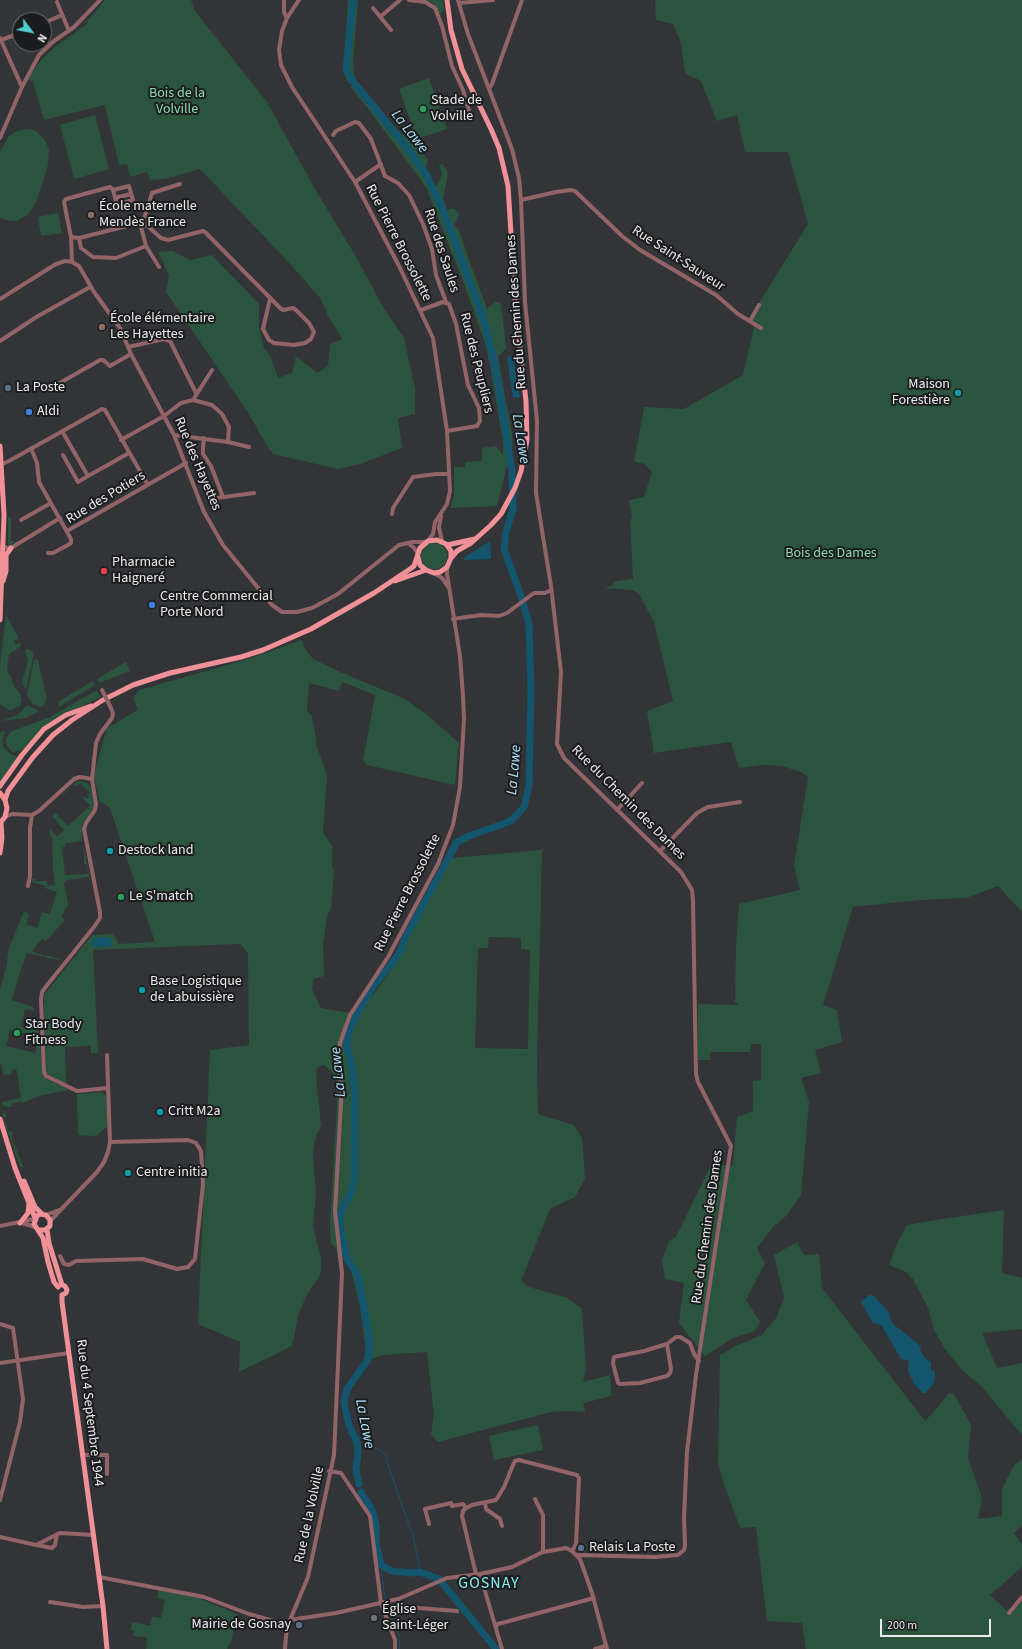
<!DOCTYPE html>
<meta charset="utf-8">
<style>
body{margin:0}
#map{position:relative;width:1022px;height:1649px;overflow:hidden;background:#333437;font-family:"Source Sans 3",sans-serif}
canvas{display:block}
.north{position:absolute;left:12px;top:12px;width:40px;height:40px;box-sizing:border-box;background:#1b1c1d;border:1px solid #6e6f70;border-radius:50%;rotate:122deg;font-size:11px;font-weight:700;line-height:16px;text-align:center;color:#ebebed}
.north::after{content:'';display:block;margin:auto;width:14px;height:18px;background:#52cdcf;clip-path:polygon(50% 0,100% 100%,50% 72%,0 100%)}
.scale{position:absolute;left:880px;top:1619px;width:111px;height:18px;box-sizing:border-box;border:2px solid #ebebed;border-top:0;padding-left:5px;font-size:12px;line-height:14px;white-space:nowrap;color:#ebebed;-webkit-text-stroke:3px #1b1c1d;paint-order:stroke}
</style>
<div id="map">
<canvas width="1022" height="1649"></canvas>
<div class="north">N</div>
<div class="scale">200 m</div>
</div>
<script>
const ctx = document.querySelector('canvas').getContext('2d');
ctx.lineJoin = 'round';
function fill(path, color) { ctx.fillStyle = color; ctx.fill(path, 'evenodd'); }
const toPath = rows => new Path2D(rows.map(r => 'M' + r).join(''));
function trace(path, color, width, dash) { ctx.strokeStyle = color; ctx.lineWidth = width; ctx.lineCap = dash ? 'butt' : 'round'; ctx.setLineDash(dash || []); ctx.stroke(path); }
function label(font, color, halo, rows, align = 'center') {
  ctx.font = font + ' "Source Sans 3",sans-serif'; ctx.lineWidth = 4; ctx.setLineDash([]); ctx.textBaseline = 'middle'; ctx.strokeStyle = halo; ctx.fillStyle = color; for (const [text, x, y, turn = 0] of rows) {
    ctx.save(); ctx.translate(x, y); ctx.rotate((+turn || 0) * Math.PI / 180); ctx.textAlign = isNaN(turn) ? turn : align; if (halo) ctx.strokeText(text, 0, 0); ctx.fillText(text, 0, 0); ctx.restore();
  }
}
const green = toPath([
 [105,0,191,0,195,11,267,102,315,189,355,255,383,307,404,338,415,389,415,414,398,418,402,448,360,464,338,469,273,454,267,446,249,414,166,292,169,275,158,252,173,251,190,260,212,255,259,304,259,327,264,348,270,355,278,378,292,373,296,356,317,373,328,366,330,344,342,339,328,316,321,299,291,265,200,169,165,179,151,180,147,172,130,177,127,164,119,165,105,105,44,120,33,81,28,80,33,71,42,59,55,47,87,24,88,20],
 [348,0,358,0,353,62,354,75,356,78,349,84,344,75,344,69],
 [413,0,443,0,444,11,440,14,434,4,430,1],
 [655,0,1022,0,1022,912,998,886,966,898,920,900,853,907,823,1005,837,1010,842,1042,815,1050,821,1073,801,1078,809,1102,801,1195,786,1216,773,1227,757,1248,765,1263,746,1300,760,1322,755,1331,733,1338,705,1356,679,1323,684,1283,665,1279,662,1260,669,1241,676,1237,711,1165,733,1165,737,1117,753,1111,753,1081,761,1080,761,1044,751,1044,750,1052,710,1052,710,1060,698,1060,698,1004,739,1005,735,1002,736,945,739,904,800,890,794,866,808,777,801,772,782,766,762,765,739,768,731,742,654,753,647,711,673,701,654,622,639,594,633,590,605,588,613,585,615,581,633,579,630,520,632,518,629,500,644,497,652,472,645,464,634,462,644,407,684,409,743,375,754,327,749,319,808,224,788,152,745,152,737,115,717,121,701,81,685,73,681,43,673,24,656,20],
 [429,78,447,129,417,139,399,89],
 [358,82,396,128,428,159,425,170,431,182,435,186,438,184,442,174,439,165,443,164,448,173,443,199,447,210,454,208,459,215,454,225,459,230,470,263,487,308,496,302,501,303,506,348,498,357,512,435,513,464,507,466,497,506,450,508,454,497,454,467,465,467,465,462,482,461,482,448,496,446,503,455,503,442,490,366,485,343,466,289,426,187,366,106,350,87],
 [95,115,109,169,74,179,60,125],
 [27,129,36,131,45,140,49,149,48,165,38,197,31,211,27,215,17,221,6,220,0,218,0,151,9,136,17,131],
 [58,213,62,233,41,236,38,217],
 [8,517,11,517,11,541,16,541,9,546,8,545],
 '421 556a13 13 0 1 1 26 0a13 13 0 1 1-26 0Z',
 [6,615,19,639,14,640,15,644,21,643,20,647,9,654,7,671,10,675,15,688,18,690,22,699,20,706,12,710,8,710,0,704,0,665],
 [302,640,305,649,313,659,338,671,405,699,426,714,459,743,455,785,367,765,363,761,375,695,342,682,339,691,309,683,307,711,312,716,316,738,316,744,327,776,323,832,332,846,332,868,334,871,331,908,327,916,323,946,324,976,313,979,312,989,321,1008,350,1013,364,994,373,995,394,966,451,858,542,850,537,1062,538,1114,574,1125,582,1138,585,1178,575,1197,550,1209,521,1281,529,1287,568,1298,582,1309,586,1370,583,1382,610,1375,611,1396,584,1403,583,1400,585,1412,568,1411,551,1412,438,1442,431,1434,434,1415,427,1352,383,1355,371,1359,366,1351,360,1306,351,1271,344,1260,338,1264,337,1250,331,1243,330,1225,337,1105,336,1079,330,1070,324,1065,317,1068,316,1077,321,1125,315,1139,313,1155,316,1194,313,1227,321,1258,321,1270,319,1278,310,1289,299,1312,292,1346,239,1372,240,1342,198,1324,210,1050,249,1045,248,953,241,945,237,944,93,950,98,1053,91,1053,91,1046,65,1047,66,1084,50,1077,46,1072,44,999,45,994,92,935,112,934,116,938,118,944,155,942,110,808,100,801,94,775,107,728,138,710,133,698,139,690,245,660],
 [489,937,521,938,521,949,530,950,528,1049,475,1048,478,948,488,948],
 [26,649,29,649,34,653,26,690,22,683,28,660,25,653],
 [36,659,38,660,46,695,46,701,43,706,40,707,32,704,27,694,34,660],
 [126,662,130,671,99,683,97,679],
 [93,681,95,685,59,707,59,701],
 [97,690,101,697,61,716,24,750,15,751,14,753,7,747,6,739,10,732,50,717],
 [27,705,39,711,25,718,2,721,19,714],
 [4,730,5,732,2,740,4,748,12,755,19,757,0,784,0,733],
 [80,781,87,783,90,786,94,801,94,808,82,824,82,841,66,843,65,847,62,847,65,875,88,874,87,864,84,864,84,847,90,880,89,880,88,877,66,880,66,882,64,882,68,905,61,917,65,920,46,941,42,939,32,951,44,956,50,956,63,961,27,953,19,975,12,1000,33,1007,34,1011,25,1009,21,1026,39,1031,39,1037,10,1030,6,1046,35,1053,37,1046,40,1044,43,1075,48,1080,68,1089,68,1090,39,1096,22,1103,21,1101,11,1104,12,1107,6,1107,1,1104,2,1102,21,1098,17,1071,15,1069,12,1071,11,1074,3,1075,2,1065,0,1064,0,989,6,968,9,948,24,911,29,914,26,924,37,928,42,912,50,914,57,892,45,888,46,886,32,882,32,879,35,878,35,881,46,881,48,886,55,885,53,870,52,837,50,836,50,829,57,837,64,830,52,816,56,813,68,826,90,806,83,798,85,797,87,799,89,797,87,795,90,793,81,784,73,786,63,795,63,797,62,795,77,782],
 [102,1092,107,1096,108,1126,96,1136,78,1135,77,1094],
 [5,1113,7,1116,4,1118,9,1132,12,1131,12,1139,23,1166,22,1167,20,1167,2,1114],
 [1004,1210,1002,1273,1022,1278,1022,1329,982,1333,997,1368,1022,1363,1022,1435,982,1387,962,1370,945,1349,934,1330,928,1308,913,1279,906,1272,889,1265,895,1248,907,1225,949,1218],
 [797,1242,804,1255,819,1254,822,1288,925,1421,938,1407,949,1393,954,1394,971,1425,968,1458,982,1498,978,1519,1002,1516,1002,1489,1014,1465,1022,1459,1022,1525,1014,1533,1022,1544,1022,1567,990,1595,1007,1611,1022,1598,1022,1649,806,1649,802,1623,767,1621,756,1527,740,1528,724,1484,718,1463,720,1355,738,1345,762,1335,776,1318,784,1298,774,1255],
 [538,1425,543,1450,494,1460,489,1436],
 [159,1590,198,1598,237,1614,231,1642,227,1649,146,1649,147,1637,133,1636,135,1631,131,1630,132,1622,150,1626,152,1617,161,1618,165,1600,157,1598]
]);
const water = toPath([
 [513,356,520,397,513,398,507,357],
 [490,541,491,559,464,560,465,557],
 [111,937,111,946,93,947,92,938],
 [869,1295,874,1296,890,1314,890,1318,893,1324,915,1341,921,1347,920,1350,925,1358,931,1362,931,1369,935,1372,935,1377,934,1383,926,1393,923,1393,914,1384,908,1371,909,1361,901,1359,882,1326,872,1322,861,1302]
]);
const stream = toPath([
 [354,1434,386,1454,389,1468,414,1539,420,1572],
 [381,1565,384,1592,386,1600],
 [387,1603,390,1616,400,1637,399,1649]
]);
const river = toPath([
 [353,0,346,69,353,82],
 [355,84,408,149,426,174,443,210,484,320,495,365,512,470,513,509,506,532,504,549,520,593,529,624,531,690,529,786,524,807,512,820,503,824,469,836,457,842,404,940,401,950,392,963,372,988,361,1006,348,1033,347,1047,352,1065,355,1093,354,1181,351,1193,342,1209,339,1220,347,1259,358,1275,369,1335,369,1353,367,1361,347,1389,344,1403,349,1425,357,1442,358,1454,356,1469,359,1484],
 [361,1492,363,1497,367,1501,373,1512,376,1526,376,1543,381,1565,392,1571,413,1573,420,1572,439,1579,496,1649]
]);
const minor = toPath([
 [284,0,284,12,287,18],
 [299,0,287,18,282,31,279,50,281,65,292,87,355,182,400,268,433,338,447,431,450,491,447,504,435,522,433,534,428,541],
 [409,0,425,2,435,8,442,26,452,66,463,90,469,111],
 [458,0,468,34,512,149,519,178,521,200,525,302,537,421,536,493,551,586,561,672,557,744,564,758,681,872,692,890,693,901,696,1074,698,1082,731,1146,696,1375,687,1452,684,1517,685,1546,684,1550,678,1555,655,1557,578,1555],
 [57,2,69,31],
 [459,3,493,0],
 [373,8,391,30],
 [380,17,400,0],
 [44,23,62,15],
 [0,38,22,87],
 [1,40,20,33],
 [489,89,492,84,522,0],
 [333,135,336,131,355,122,359,123,371,139,385,176,398,183,409,195,423,224,432,249,436,275,446,302],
 [0,138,22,87,39,55,54,41,74,27,100,0],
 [355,182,381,164],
 [115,198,131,194],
 [521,200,556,192,571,190,575,191,622,236,640,250,716,295,738,314,761,328],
 [143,222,152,193,180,184],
 [140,223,146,246,159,267],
 [71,237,64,202,66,199,110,187,113,190,117,205,133,200,129,186,113,190],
 [79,238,81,248,93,257,116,258,146,246],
 [72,262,71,237,79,238,143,222,161,238,168,240,203,231,205,232,280,308,283,310,293,308,296,310,309,323,314,332,311,339,305,343,294,345,274,343,269,340,263,329,270,299],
 [0,299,56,264,65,261,72,262,79,266,94,292,120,328,131,354,174,435,204,512,223,545,272,605,282,612,297,612,312,608,338,594,399,545,412,542,425,542],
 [421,310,443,302,449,304,456,324,468,385,479,408,480,421,477,426,447,431],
 [750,321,759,305],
 [0,341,38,316,90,287],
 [128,347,164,339,170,341,196,393],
 [58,384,100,360,103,360,110,366,131,354],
 [193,400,212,370],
 [62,431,88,476,78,482,63,455],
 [174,435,228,442,249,447],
 [204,438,203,448,203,454,211,466,223,497],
 [121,440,164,416,181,403,193,400,212,405,222,414,229,427,228,442],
 [31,448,37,463,39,482,71,539,71,543,68,545,53,553,48,553],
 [2,464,9,461,102,409,105,410,148,485],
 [88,476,129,453],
 [209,499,254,493],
 [392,514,393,508,413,477,436,474,449,474],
 [441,516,439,528,442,541],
 [21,520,51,503],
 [67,531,186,463],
 [408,543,414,548,418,554],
 [0,547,11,548,60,518],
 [434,573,442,578,449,588],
 [453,619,481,615,499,616,507,613,534,593,545,593,551,590],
 [617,810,642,783],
 [5,817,12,814,32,815,39,811,74,779,80,777,92,779],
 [660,851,697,813,708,807,740,802],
 [28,886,30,876,30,828,32,815],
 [108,1088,77,1091,46,1076,44,1072,41,1000,42,992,48,984,94,927,100,918,100,912,84,829,86,823,95,810,96,804,92,779,96,743,100,734,112,718,113,713,110,706],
 [46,1215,59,1210],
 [50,1221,97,1172,104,1162,108,1152,110,1142,107,1055],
 [22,1223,35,1227],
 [0,1226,34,1219],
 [60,1256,64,1264,69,1265,76,1261,143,1259,177,1269,188,1267,195,1259,203,1184,201,1151,196,1143,188,1140,110,1142],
 [0,1324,13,1328,23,1399,20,1422,0,1500],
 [667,1344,671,1369,670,1373,667,1376,640,1383,620,1384,618,1383,613,1363,614,1357,644,1351,667,1344,676,1337,680,1337,690,1343,694,1354,699,1361],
 [0,1363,69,1353],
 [82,1455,107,1455,107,1474],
 [329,1471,341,1473,370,1516,381,1603,395,1640,395,1649],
 [535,1499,543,1515,543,1552],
 [485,1503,486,1509,500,1519,502,1526],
 [429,1524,425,1509,451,1503,452,1506,463,1504,466,1508],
 [0,1537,36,1545,60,1533,93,1535],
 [37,1545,52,1548,55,1545,57,1534],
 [476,1574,462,1516,463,1511,466,1508,472,1505,496,1500,504,1487,513,1465,515,1461,519,1460,577,1475,579,1478,576,1544,572,1551],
 [480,1574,502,1649],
 [99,1577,204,1597,249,1614,287,1625],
 [398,1599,399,1604,405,1607,457,1611],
 [50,1602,83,1607,103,1606],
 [1009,1613,1022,1597],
 [290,1620,336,1613,398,1599,447,1578,480,1574,512,1567,543,1552,566,1548,572,1551,580,1559,592,1593,607,1649],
 [287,1625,290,1620,308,1577,334,1455,342,1273,335,1211,342,1085,338,1063,340,1043,350,1015,388,957,438,864,453,825,460,787,464,719,463,696,460,656,447,574,447,567],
 [496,1626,498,1624,594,1598],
 [285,1649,287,1625],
 [595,1649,606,1646]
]);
const major = toPath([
 [0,446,4,515,0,620],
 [447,545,475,539],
 [418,557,420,565,426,570,434,573,440,572,447,567,451,558,457,551,471,543,491,525,501,514,515,488,521,471,527,440,526,401,516,313,508,186,499,148,491,129,462,69,451,30,447,0],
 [3,581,6,571,6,555,11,548],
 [395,581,426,570],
 [0,786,22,755,44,729,66,715,91,706],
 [0,793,5,800,7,808,5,817,0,823],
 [5,800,8,791,19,776,33,757,53,735,72,720,103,700,133,685,170,673,241,657,263,650,311,629,374,593,410,569,414,566,420,548,428,541,437,540,446,544,451,551,451,558],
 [0,853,2,838,1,823],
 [0,1119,15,1168,35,1218],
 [24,1181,35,1207,42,1214],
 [20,1223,28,1213,29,1204],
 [47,1229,49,1243,62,1285],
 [39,1230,45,1230,50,1226,50,1220,46,1215,40,1214,37,1216,34,1224,43,1238,48,1262,54,1282,58,1287],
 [62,1285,65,1286,67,1290,66,1293,62,1295],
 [62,1295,62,1302,103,1606,107,1649]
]);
const minorBridge = toPath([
 [102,690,110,706]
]);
const markers = [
 [423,109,4,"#2e9e5b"],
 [91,215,4,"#8d6e63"],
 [102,327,4,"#8d6e63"],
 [8,388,4,"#5c6f8a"],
 [958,393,4,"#0f9aa8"],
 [29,412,4,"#3f7fe0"],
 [104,571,4,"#e0444e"],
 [152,605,4,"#3f7fe0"],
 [110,851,4,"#0f9aa8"],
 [121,897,4,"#2e9e5b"],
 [142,990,4,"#0f9aa8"],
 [17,1033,4,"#2e9e5b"],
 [160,1112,4,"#0f9aa8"],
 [128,1173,4,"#0f9aa8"],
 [581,1548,4,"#5c6f8a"],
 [374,1618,4,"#6b7280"],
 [299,1625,4,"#5c6f8a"]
];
const parkNames = [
 ["Bois de la",177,94],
 ["Volville",177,110],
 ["Bois des Dames",831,554]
];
const poiNames = [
 ["Stade de",431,101],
 ["Volville",431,117],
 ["École maternelle",99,207],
 ["Mendès France",99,223],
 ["École élémentaire",110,319],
 ["Les Hayettes",110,335],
 ["Maison",950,385,"right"],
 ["Forestière",950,401,"right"],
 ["La Poste",16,388],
 ["Aldi",37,412],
 ["Pharmacie",112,563],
 ["Haigneré",112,579],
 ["Centre Commercial",160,597],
 ["Porte Nord",160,613],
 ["Destock land",118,851],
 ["Le S'match",129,897],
 ["Base Logistique",150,982],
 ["de Labuissière",150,998],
 ["Star Body",25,1025],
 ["Fitness",25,1041],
 ["Critt M2a",168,1112],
 ["Centre initia",136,1173],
 ["Relais La Poste",589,1548],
 ["Église",382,1610],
 ["Saint-Léger",382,1626],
 ["Mairie de Gosnay",291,1625,"right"]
];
const streetNames = [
 ["Rue Pierre Brossolette",398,243,63],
 ["Rue des Saules",441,251,72],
 ["Rue Saint-Sauveur",678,259,33],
 ["Rue du Chemin des Dames",517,312,-94],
 ["Rue des Peupliers",476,363,76],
 ["Rue des Hayettes",197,464,67],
 ["Rue des Potiers",106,498,-31],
 ["Rue du Chemin des Dames",628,803,45],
 ["Rue Pierre Brossolette",408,893,-63],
 ["Rue du Chemin des Dames",708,1227,-82],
 ["Rue du 4 Septembre 1944",89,1413,83],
 ["Rue de la Volville",310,1515,-78]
];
const waterNames = [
 ["La Lawe",409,132,52],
 ["La Lawe",520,439,81],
 ["La Lawe",515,770,-85],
 ["La Lawe",339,1072,-96],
 ["La Lawe",364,1424,79]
];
const quarterNames = [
 ["GOSNAY",489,1584]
];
fill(green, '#2b543f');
fill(water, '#14556e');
trace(stream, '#14556e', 1);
trace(river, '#14556e', 7);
trace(minor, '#936467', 4);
trace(major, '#f09198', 5);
trace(minorBridge, '#936467', 4);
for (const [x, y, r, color] of markers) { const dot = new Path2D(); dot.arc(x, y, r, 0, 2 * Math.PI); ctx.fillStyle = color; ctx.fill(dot); trace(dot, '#1b1c1d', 1.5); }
label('14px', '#89ddb0', '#1b1c1d', parkNames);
label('14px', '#ebebed', '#1b1c1d', poiNames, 'left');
label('14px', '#ebebed', '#1b1c1d', streetNames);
label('italic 15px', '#aee2fa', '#1b1c1d', waterNames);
ctx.letterSpacing = '1px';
label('16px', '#83eff1', '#1b1c1d', quarterNames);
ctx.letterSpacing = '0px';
</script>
